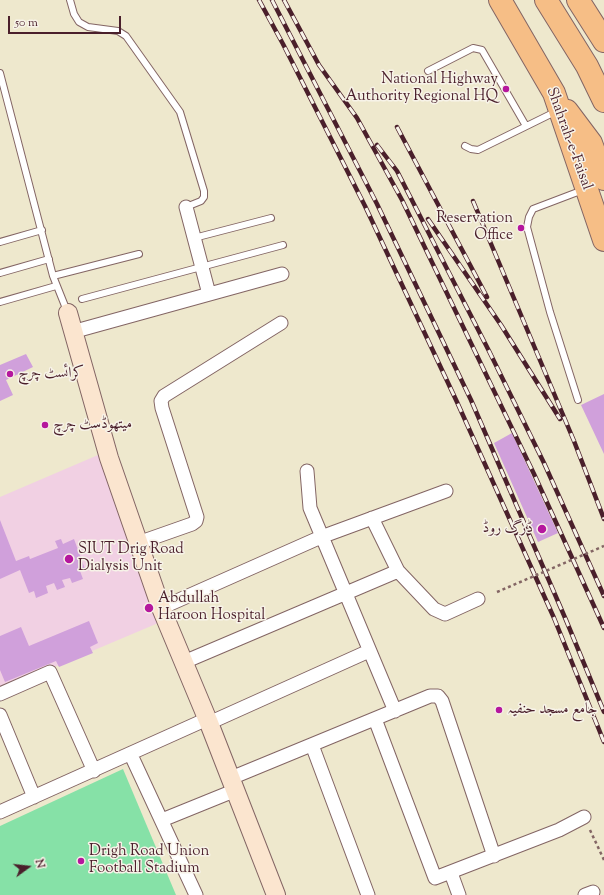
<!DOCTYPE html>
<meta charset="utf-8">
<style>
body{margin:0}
#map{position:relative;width:604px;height:895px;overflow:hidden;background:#eee8cd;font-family:"Sorts Mill Goudy",serif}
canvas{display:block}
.north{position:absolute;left:8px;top:847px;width:40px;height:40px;-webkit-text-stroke:3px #f7f3e8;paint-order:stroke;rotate:75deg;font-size:11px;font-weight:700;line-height:16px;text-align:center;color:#4a1f2b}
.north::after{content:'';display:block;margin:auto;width:14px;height:18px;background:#4a1f2b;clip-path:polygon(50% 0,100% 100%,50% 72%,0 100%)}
.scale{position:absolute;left:8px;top:16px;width:113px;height:18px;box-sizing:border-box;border:2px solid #4a1f2b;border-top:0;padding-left:5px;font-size:12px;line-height:14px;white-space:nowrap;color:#4a1f2b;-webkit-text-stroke:3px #f7f3e8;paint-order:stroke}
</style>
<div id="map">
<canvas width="604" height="895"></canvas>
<div class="north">N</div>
<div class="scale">50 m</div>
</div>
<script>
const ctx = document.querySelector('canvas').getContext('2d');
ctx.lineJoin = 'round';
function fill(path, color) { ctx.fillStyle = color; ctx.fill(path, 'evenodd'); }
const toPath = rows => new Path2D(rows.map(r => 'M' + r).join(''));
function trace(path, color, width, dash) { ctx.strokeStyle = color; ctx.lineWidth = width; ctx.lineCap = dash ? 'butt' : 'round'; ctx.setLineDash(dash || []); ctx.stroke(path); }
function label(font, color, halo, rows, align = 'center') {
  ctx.font = font + ' "Sorts Mill Goudy",Amiri,serif'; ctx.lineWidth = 3; ctx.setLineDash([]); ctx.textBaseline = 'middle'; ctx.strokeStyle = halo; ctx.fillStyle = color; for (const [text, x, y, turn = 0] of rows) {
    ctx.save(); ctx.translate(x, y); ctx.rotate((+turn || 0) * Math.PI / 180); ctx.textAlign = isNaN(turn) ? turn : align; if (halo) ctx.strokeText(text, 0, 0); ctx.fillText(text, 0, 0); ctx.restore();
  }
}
const built = toPath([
 [98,455,163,621,0,690,0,497]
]);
const green = toPath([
 [123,769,176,895,0,895,0,826]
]);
const building = toPath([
 [26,354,33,367,6,380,13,395,0,401,0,365],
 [604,394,604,454,581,405],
 [512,433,558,533,538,542,494,443],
 [0,520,16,561,29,556,30,559,58,548,55,541,61,539,63,544,74,539,85,569,80,571,83,579,72,583,70,578,62,580,65,587,57,590,54,583,46,586,48,593,36,598,34,591,29,593,20,570,0,579],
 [89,621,98,643,90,647,93,653,59,667,56,661,5,682,0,670,0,636,21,627,29,646]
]);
const path = toPath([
 [590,830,604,860]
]);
const lane = toPath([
 [70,0,74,14,79,22,88,27,118,31,126,36,180,112,204,191,204,197,201,201,186,207],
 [428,71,473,48,482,50,526,126],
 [0,73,53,276,67,311],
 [465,146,471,149,478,150,557,111],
 [194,238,271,218],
 [0,242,42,230],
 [0,273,49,259],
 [53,276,139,254],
 [82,299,283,245],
 [0,302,56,286],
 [578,400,550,312,527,227,529,217,533,209,583,190]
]);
const street = toPath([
 [186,207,209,294],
 [72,332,282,274],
 [307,471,310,508,395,711],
 [372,518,398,571],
 [138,543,192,524,196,521,197,517,162,408,161,401,164,396,281,323],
 [161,608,321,537,446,491],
 [184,662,398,571,434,609,445,614,478,599],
 [0,694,50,672,94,771],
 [0,715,34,797],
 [375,719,435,878,559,830,584,817],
 [209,723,369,651],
 [312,745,368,895],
 [131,755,196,895],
 [231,778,430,696,438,696,442,701,494,856],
 [0,812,207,719],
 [162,820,236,790],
 [451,873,459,895],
 [585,895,593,892]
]);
const secondary = toPath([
 [68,313,109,458,161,608,209,723,276,895]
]);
const highway = toPath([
 [500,0,554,93,604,240],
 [546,0,587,66,604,101],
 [578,0,604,41],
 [567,111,591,143,604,179]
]);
const rail = toPath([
 [259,0,283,44,365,206,457,402,554,618,604,742],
 [272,0,377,204,471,400,566,620,604,712],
 [284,0,319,65,357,118,402,200,534,474,604,628],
 [397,127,487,297],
 [377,145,397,171,489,351,544,463,604,596],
 [473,201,574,441,604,519],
 [428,219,501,325,560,419]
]);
const pathBridge = toPath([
 [497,592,604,546]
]);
const markers = [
 [506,89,4,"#b5179e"],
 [521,228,4,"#b5179e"],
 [10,374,4,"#b5179e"],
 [45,425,4,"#b5179e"],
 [542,529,5,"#b5179e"],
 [69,559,5,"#b5179e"],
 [149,608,5,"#b5179e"],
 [499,710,4,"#b5179e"],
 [81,861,4,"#b5179e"]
];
const poiNames = [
 ["National Highway",498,80,"right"],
 ["Authority Regional HQ",498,97,"right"],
 ["Reservation",513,219,"right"],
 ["Office",513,236,"right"],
 ["کرائسٹ چرچ",18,374],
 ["میتھوڈسٹ چرچ",53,425],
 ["ڈرگ روڈ",533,529,"right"],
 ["SIUT Drig Road",78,550],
 ["Dialysis Unit",78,567],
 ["Abdullah",158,599],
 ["Haroon Hospital",158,616],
 ["جامع مسجد حنفیہ",507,710],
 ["Drigh Road Union",89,852],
 ["Football Stadium",89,869]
];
const streetNames = [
 ["Shahrah-e-Faisal",568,139,70]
];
fill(built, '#f1d0e3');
fill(green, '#86e1a7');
fill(building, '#d0a0db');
trace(lane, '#836564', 8);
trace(street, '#836564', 15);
trace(secondary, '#836564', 20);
trace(highway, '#836564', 24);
trace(path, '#836564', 2.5, [3, 3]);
trace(lane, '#fff', 6);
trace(street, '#fff', 13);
trace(secondary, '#fbe5cf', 18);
trace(highway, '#f6be86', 22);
trace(rail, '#4a1f2b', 4.5);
trace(rail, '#f7f3e8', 3, [9]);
trace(pathBridge, '#836564', 2.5, [3, 3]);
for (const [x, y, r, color] of markers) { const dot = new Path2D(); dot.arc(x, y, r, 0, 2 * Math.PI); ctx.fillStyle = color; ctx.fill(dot); trace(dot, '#f7f3e8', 1.5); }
label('15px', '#4a1f2b', '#f7f3e8', poiNames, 'left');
label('15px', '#4a1f2b', '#f7f3e8', streetNames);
</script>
